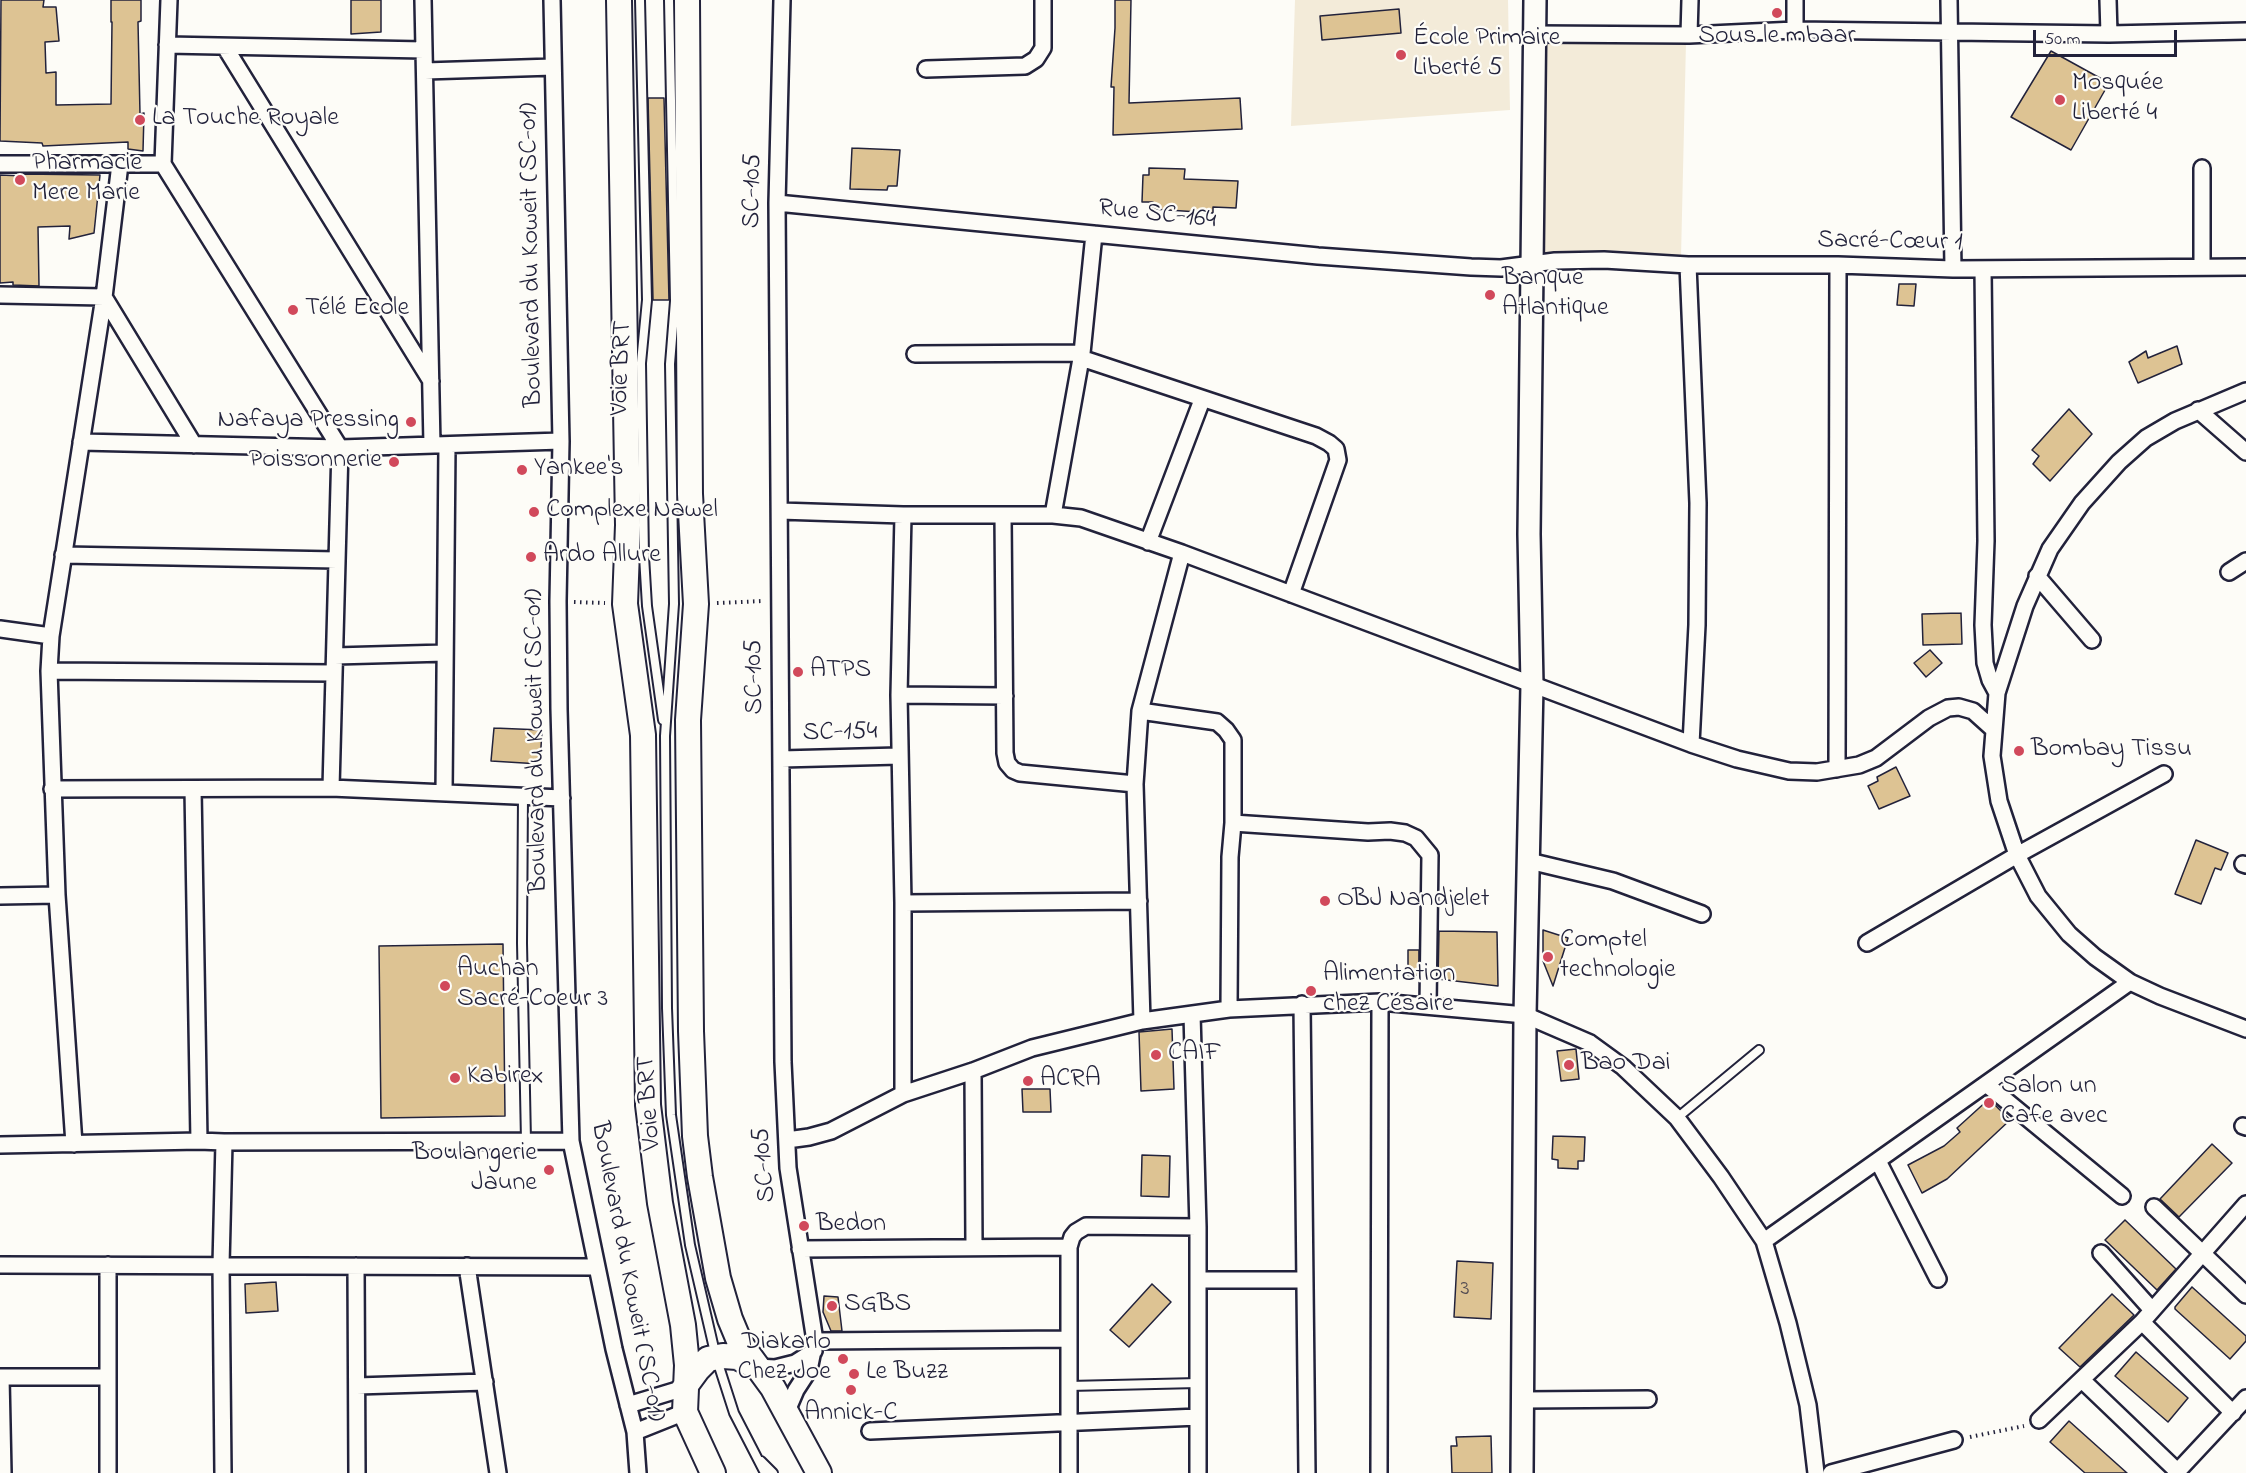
<!DOCTYPE html>
<meta charset="utf-8">
<style>
body{margin:0}
#map{position:relative;width:2246px;height:1473px;overflow:hidden;background:#fdfcf7;font-family:"Indie Flower",sans-serif}
canvas{display:block}
.scale{position:absolute;left:2033px;top:30px;width:144px;height:27px;box-sizing:border-box;border:3px solid #22223b;border-top:0;padding-left:8px;font-size:18px;line-height:21px;white-space:nowrap;color:#22223b;-webkit-text-stroke:4px #fdfcf7;paint-order:stroke}
</style>
<div id="map">
<canvas width="2246" height="1473"></canvas>
<div class="scale">50 m</div>
</div>
<script>
const ctx = document.querySelector('canvas').getContext('2d');
ctx.lineJoin = 'round';
function fill(path, color) { ctx.fillStyle = color; ctx.fill(path, 'evenodd'); }
const toPath = rows => new Path2D(rows.map(r => 'M' + r).join(''));
function trace(path, color, width, dash) { ctx.strokeStyle = color; ctx.lineWidth = width; ctx.lineCap = dash ? 'butt' : 'round'; ctx.setLineDash(dash || []); ctx.stroke(path); }
function label(font, color, halo, rows, align = 'center') {
  ctx.font = font + ' "Indie Flower",sans-serif'; ctx.lineWidth = 4.5; ctx.setLineDash([]); ctx.textBaseline = 'middle'; ctx.strokeStyle = halo; ctx.fillStyle = color; for (const [text, x, y, turn = 0] of rows) {
    ctx.save(); ctx.translate(x, y); ctx.rotate((+turn || 0) * Math.PI / 180); ctx.textAlign = isNaN(turn) ? turn : align; if (halo) ctx.strokeText(text, 0, 0); ctx.fillText(text, 0, 0); ctx.restore();
  }
}
const built = toPath([
 [1295,0,1508,0,1510,110,1291,126],
 [1547,40,1686,42,1681,257,1542,255]
]);
const building = toPath([
 [1,0,44,0,43,7,56,7,59,41,45,42,46,73,56,72,56,105,111,104,112,22,111,22,111,0,141,0,141,21,138,22,140,114,144,113,143,151,128,149,128,142,43,146,42,143,0,141,1,0],
 [351,0,381,0,381,32,351,34,351,0],
 [1115,0,1131,0,1129,103,1240,98,1242,129,1113,135,1114,87,1111,87,1115,28,1115,0],
 [1399,9,1401,33,1322,40,1320,16,1399,9],
 [2051,51,2109,83,2071,150,2011,117,2051,51],
 [648,98,664,98,669,300,653,300,648,98],
 [852,148,900,150,897,186,888,186,887,190,850,189,852,148],
 [1149,168,1185,169,1184,179,1238,181,1236,208,1213,207,1213,213,1153,209,1153,202,1142,202,1143,175,1149,175,1149,168],
 [23,174,100,175,94,233,69,239,70,226,38,227,39,286,13,285,13,282,0,283,0,175,24,176,23,174],
 [1899,284,1916,284,1914,306,1897,305,1899,284],
 [2177,346,2182,364,2138,383,2129,362,2146,351,2148,358,2177,346],
 [2069,409,2092,434,2050,481,2033,464,2039,456,2032,450,2069,409],
 [1961,613,1962,644,1923,645,1922,614,1961,613],
 [1930,650,1942,663,1926,677,1914,663,1930,650],
 [494,728,542,730,540,764,491,761,494,728],
 [1896,767,1910,796,1879,809,1868,786,1878,781,1877,777,1896,767],
 [2196,840,2228,853,2221,870,2215,868,2201,904,2175,894,2196,840],
 [1543,930,1568,938,1553,986,1543,961,1543,930],
 [1439,931,1497,932,1498,986,1438,979,1439,931],
 [503,944,505,1116,381,1118,379,946,503,944],
 [1408,950,1419,950,1419,975,1408,976,1408,950],
 [1172,1029,1174,1089,1141,1091,1139,1032,1172,1029],
 [1576,1049,1579,1079,1561,1081,1557,1051,1576,1049],
 [1022,1089,1050,1089,1051,1112,1023,1112,1022,1089],
 [1989,1099,2010,1120,1947,1179,1922,1193,1908,1165,1944,1146,1960,1132,1957,1128,1989,1099],
 [1553,1136,1585,1137,1584,1161,1578,1161,1578,1169,1558,1168,1558,1160,1552,1159,1553,1136],
 [2212,1144,2232,1163,2179,1217,2160,1199,2212,1144],
 [1142,1155,1170,1156,1169,1197,1141,1196,1142,1155],
 [2125,1220,2176,1269,2157,1290,2105,1240,2125,1220],
 [1457,1261,1493,1263,1491,1319,1454,1317,1457,1261],
 [276,1282,278,1311,246,1313,245,1284,276,1282],
 [1152,1284,1171,1302,1129,1347,1110,1330,1152,1284],
 [2192,1287,2246,1336,2246,1341,2230,1359,2175,1309,2175,1307,2192,1287],
 [2112,1294,2134,1315,2080,1367,2059,1348,2112,1294],
 [824,1296,838,1297,842,1331,831,1331,823,1312,824,1296],
 [2136,1352,2188,1398,2168,1422,2115,1376,2136,1352],
 [2069,1421,2127,1473,2085,1473,2050,1442,2069,1421],
 [1491,1436,1492,1473,1452,1473,1451,1446,1457,1446,1456,1437,1491,1436]
]);
const path = toPath([
 [574,602,605,603],
 [717,603,763,601],
 [1970,1437,2024,1426]
]);
const lane = toPath([
 [640,0,647,300,641,363,644,556,647,606,663,720],
 [669,0,675,301,670,364,674,604,665,736,667,1008,671,1115,690,1245,716,1357,734,1413,765,1473],
 [523,796,522,943,526,1141],
 [1677,1118,1759,1050],
 [1069,1386,1198,1383],
 [761,1461,773,1473]
]);
const street = toPath([
 [169,0,163,164,340,448,331,788],
 [423,0,432,445],
 [552,0,561,441,558,601,559,709,571,1141,614,1349,635,1432,638,1473],
 [782,0,777,203,783,1062,788,1168,815,1341,809,1370,796,1390,787,1411],
 [1949,0,1953,269],
 [2108,0,2109,34],
 [1795,30,1795,0],
 [1536,34,1689,35,1795,30,2109,34,2246,31],
 [1689,35,1690,0],
 [167,45,424,50],
 [225,47,431,381],
 [926,69,1025,66,1036,59,1043,48,1043,0],
 [425,71,553,67],
 [0,164,163,164],
 [777,203,1318,256,1471,267,1501,268,1555,261,1604,260,1688,265,1838,265,1953,269,2246,267],
 [1688,265,1698,503,1697,625,1691,744],
 [2202,267,2202,168],
 [1983,269,1986,541,1983,625,1985,663,1990,680,1997,693],
 [0,295,104,297,194,445],
 [915,354,1082,353],
 [1081,358,1316,436,1329,443,1336,449,1338,460,1291,594],
 [2246,391,2175,421,2146,438,2119,462,2082,503,2050,549,2025,606,1997,693,1992,756,1999,801,2017,855,2038,896,2069,934,2095,957,2130,982,2160,996,2246,1029],
 [2198,410,2246,452],
 [81,442,340,448,561,441],
 [780,511,903,515,1053,515,1081,518,1182,553,1691,744,1737,759,1789,771,1817,772,1859,765,1876,758,1929,718,1948,708,1959,707,1973,711,1993,729],
 [903,515,899,695,903,903,903,1094],
 [1003,515,1005,753,1007,763,1013,770,1020,773,1135,784],
 [1053,515,1082,353,1094,234],
 [1148,542,1202,400],
 [63,555,337,560],
 [2229,572,2246,561],
 [2037,576,2092,640],
 [0,629,51,636],
 [335,656,445,653],
 [49,671,334,673],
 [899,695,1005,696],
 [1140,711,1217,722,1226,730,1233,740,1233,823,1230,857,1229,1009],
 [781,759,899,756],
 [1837,769,1838,265],
 [52,789,331,788,562,798],
 [193,789,199,1141],
 [444,793,447,445],
 [1233,823,1368,832,1390,831,1405,833,1416,838,1430,855,1428,1006],
 [1529,861,1613,881,1702,914],
 [2243,864,2246,865],
 [0,896,57,895],
 [903,903,1139,901],
 [1867,943,2017,855,2164,774],
 [1302,1004,1307,1473],
 [1192,1014,1198,1227,1198,1473],
 [1142,1021,1135,784,1140,711,1182,553],
 [973,1071,974,1246],
 [1986,1084,2122,1196],
 [2243,1126,2246,1127],
 [787,1140,809,1137,831,1131,903,1094,973,1071,1032,1048,1142,1021,1229,1009,1380,1002,1525,1015,1590,1043,1623,1067,1677,1118,1721,1177,1764,1241,1788,1323,1808,1405,1816,1473],
 [74,1144,57,895,49,671,51,636,104,297,120,164],
 [0,1145,199,1141,224,1142,571,1141],
 [1878,1161,1938,1279],
 [2154,1207,2246,1295],
 [1764,1241,2130,982],
 [800,1249,1069,1247],
 [2101,1253,2152,1310],
 [0,1265,596,1267],
 [108,1265,108,1473],
 [356,1266,357,1473],
 [467,1266,498,1473],
 [1198,1280,1304,1280],
 [2142,1322,2233,1413],
 [815,1341,1069,1339],
 [757,1367,775,1368,795,1363,814,1351],
 [0,1377,108,1377],
 [1,1377,3,1473],
 [2082,1380,2177,1471],
 [357,1386,485,1382],
 [1524,1400,1648,1399],
 [628,1405,684,1388],
 [2039,1420,2142,1322,2246,1204],
 [870,1431,1198,1417],
 [635,1432,685,1412],
 [223,1473,221,1265,224,1142],
 [1069,1473,1069,1247,1072,1237,1076,1232,1086,1226,1198,1227],
 [1379,1473,1380,1002],
 [1831,1473,1954,1440],
 [2176,1473,2246,1398]
]);
const secondary = toPath([
 [1522,1473,1525,1015,1532,685,1529,534,1535,0]
]);
const primary = toPath([
 [619,0,628,525,625,604,643,735,648,1105,660,1203,683,1325,687,1365,685,1412,713,1473],
 [687,0,690,494,696,604,688,720,691,1031,695,1136,700,1177,718,1278,730,1319,740,1343,773,1388,819,1473],
 [684,1388,698,1369,708,1359,723,1356,737,1357,757,1367]
]);
const markers = [
 [1777,13,6,"#d1495b"],
 [1401,55,6,"#d1495b"],
 [2060,100,6,"#d1495b"],
 [140,120,6,"#d1495b"],
 [20,180,6,"#d1495b"],
 [1490,295,6,"#d1495b"],
 [293,310,6,"#d1495b"],
 [411,422,6,"#d1495b"],
 [394,462,6,"#d1495b"],
 [522,470,6,"#d1495b"],
 [534,512,6,"#d1495b"],
 [531,557,6,"#d1495b"],
 [798,672,6,"#d1495b"],
 [2019,751,6,"#d1495b"],
 [1325,901,6,"#d1495b"],
 [1548,957,6,"#d1495b"],
 [445,986,6,"#d1495b"],
 [1311,991,6,"#d1495b"],
 [1156,1055,6,"#d1495b"],
 [1569,1065,6,"#d1495b"],
 [455,1078,6,"#d1495b"],
 [1028,1081,6,"#d1495b"],
 [1989,1103,6,"#d1495b"],
 [549,1170,6,"#d1495b"],
 [804,1226,6,"#d1495b"],
 [832,1306,6,"#d1495b"],
 [843,1359,6,"#d1495b"],
 [854,1374,6,"#d1495b"],
 [851,1390,6,"#d1495b"]
];
const numberNames = [
 ["3",1465,1290]
];
const poiNames = [
 ["Sous le mbaar",1777,38,"center"],
 ["École Primaire",1413,40],
 ["Liberté 5",1413,70],
 ["Mosquée",2072,85],
 ["Liberté 4",2072,115],
 ["La Touche Royale",152,120],
 ["Pharmacie",32,165],
 ["Mere Marie",32,195],
 ["Banque",1502,280],
 ["Atlantique",1502,310],
 ["Télé Ecole",305,310],
 ["Nafaya Pressing",399,422,"right"],
 ["Poissonnerie",382,462,"right"],
 ["Yankee's",534,470],
 ["Complexe Nawel",546,512],
 ["Ardo Allure",543,557],
 ["ATPS",810,672],
 ["Bombay Tissu",2031,751],
 ["OBJ Nandjelet",1337,901],
 ["Comptel",1560,942],
 ["technologie",1560,972],
 ["Auchan",457,971],
 ["Sacré-Coeur 3",457,1001],
 ["Alimentation",1323,976],
 ["chez Césaire",1323,1006],
 ["CAIF",1168,1055],
 ["Bao Dai",1581,1065],
 ["Kabirex",467,1078],
 ["ACRA",1040,1081],
 ["Salon un",2001,1088],
 ["Cafe avec",2001,1118],
 ["Boulangerie",537,1155,"right"],
 ["Jaune",537,1185,"right"],
 ["Bedon",816,1226],
 ["SGBS",844,1306],
 ["Diakarlo",831,1344,"right"],
 ["Chez Joe",831,1374,"right"],
 ["Le Buzz",866,1374],
 ["Annick-C",851,1415,"center"]
];
const streetNames = [
 ["SC-105",754,191,-89],
 ["Rue SC-164",1157,216,6],
 ["Sacré-Cœur 1",1890,243,1],
 ["Boulevard du Koweit (SC-01)",533,255,-91],
 ["Voie BRT",623,368,-88],
 ["SC-105",756,677,-91],
 ["SC-154",840,734,-1],
 ["Boulevard du Koweit (SC-01)",538,741,-91],
 ["Voie BRT",651,1103,-94],
 ["SC-105",766,1165,-95],
 ["Boulevard du Koweit (SC-01)",626,1272,79]
];
fill(built, '#f3ebd9');
fill(building, '#ddc393');
trace(building, '#22223b', 1.5);
trace(lane, '#22223b', 12);
trace(street, '#22223b', 20);
trace(secondary, '#22223b', 26);
trace(primary, '#22223b', 28);
trace(path, '#22223b', 4, [1.5, 4.5]);
trace(lane, '#fdfcf7', 8);
trace(street, '#fdfcf7', 15);
trace(secondary, '#fdfcf7', 21);
trace(primary, '#fdfcf7', 24);
for (const [x, y, r, color] of markers) { const dot = new Path2D(); dot.arc(x, y, r, 0, 2 * Math.PI); ctx.fillStyle = color; ctx.fill(dot); trace(dot, '#fdfcf7', 2); }
label('22px', '#514a51', null, numberNames);
label('26px', '#22223b', '#fdfcf7', poiNames, 'left');
label('26px', '#22223b', '#fdfcf7', streetNames);
</script>
